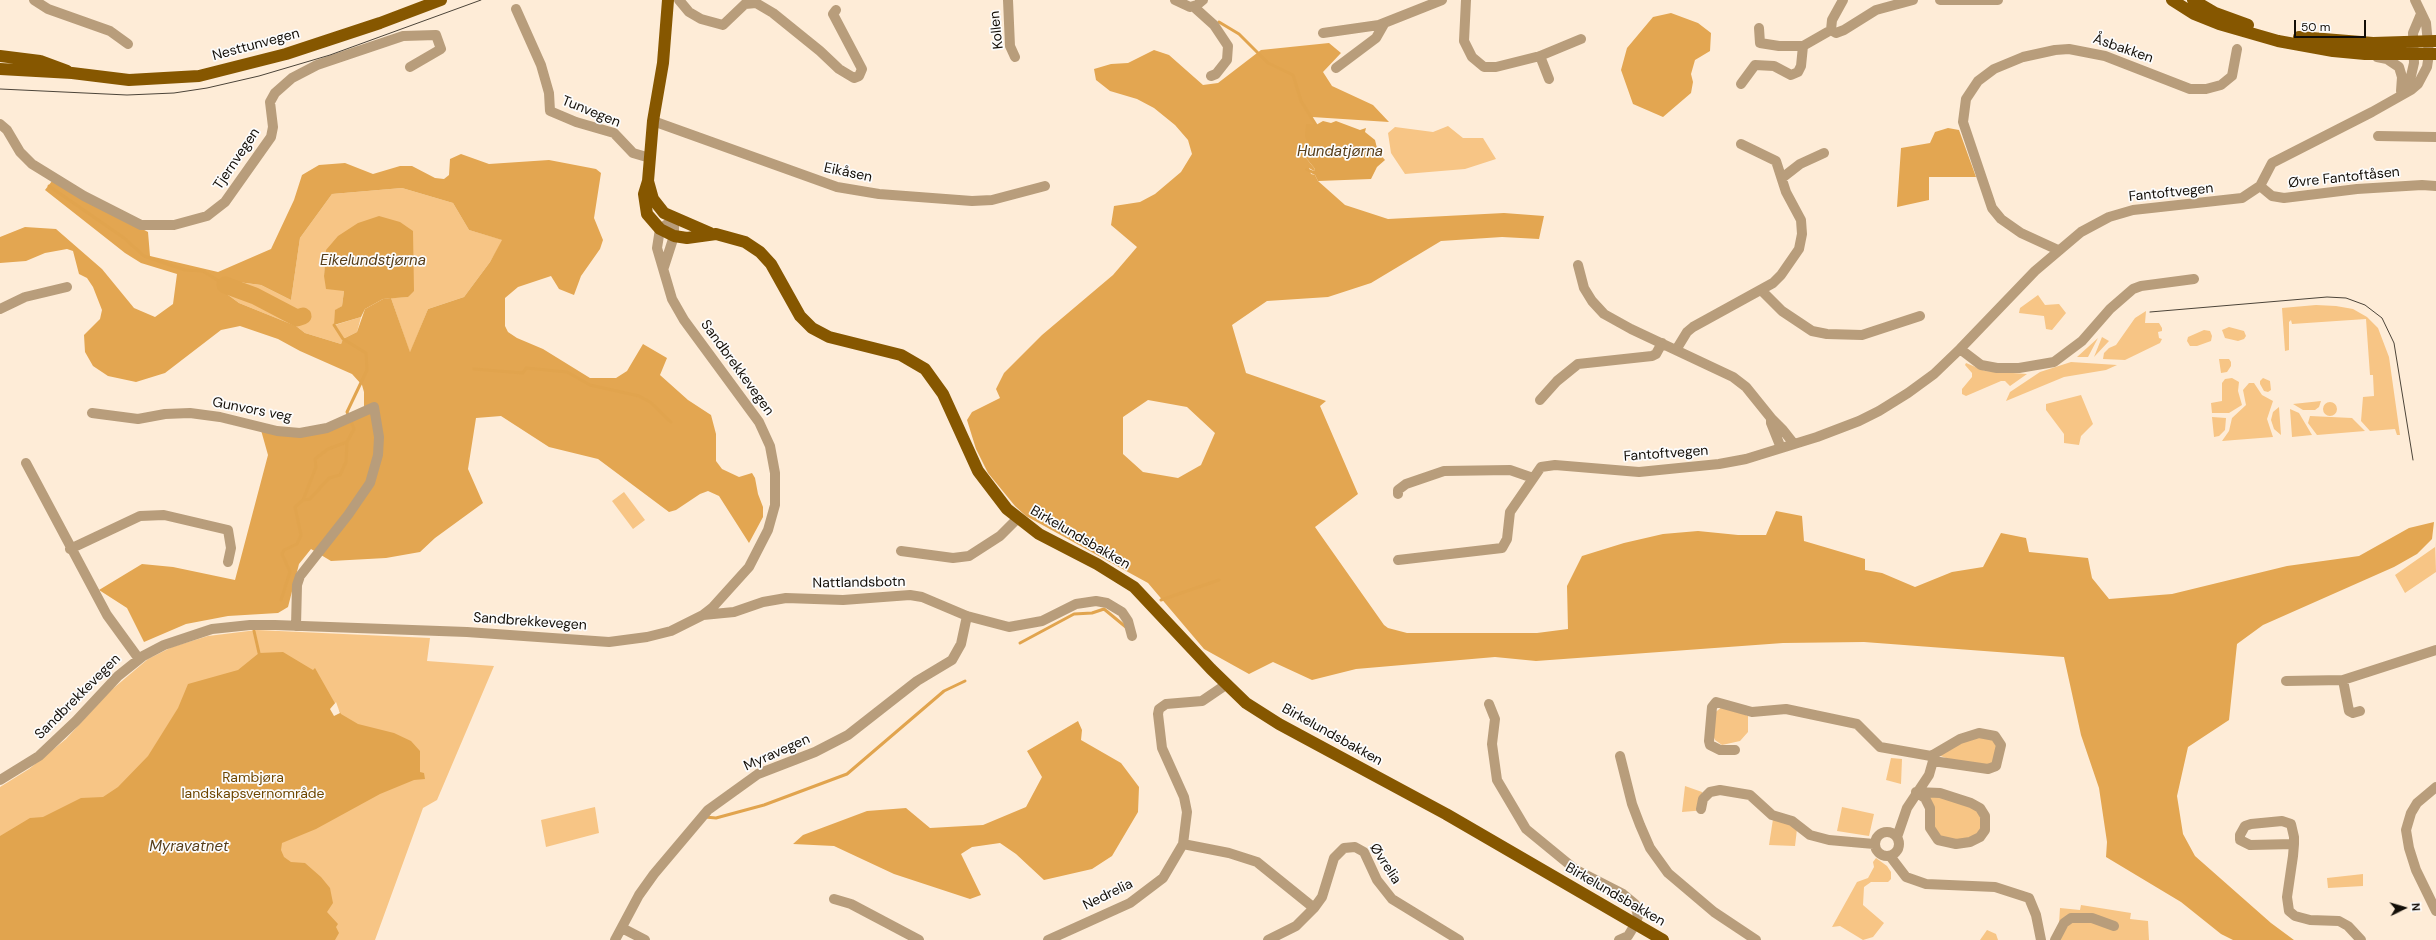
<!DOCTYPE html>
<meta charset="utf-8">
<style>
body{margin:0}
#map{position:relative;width:2436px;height:940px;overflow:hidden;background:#feecd7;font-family:"DM Sans",sans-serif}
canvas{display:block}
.north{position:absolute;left:2384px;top:888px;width:40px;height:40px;-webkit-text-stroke:3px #fcfcfc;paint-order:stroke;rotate:85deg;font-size:11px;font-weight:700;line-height:16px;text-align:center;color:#130e07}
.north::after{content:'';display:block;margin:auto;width:14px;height:18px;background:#130e07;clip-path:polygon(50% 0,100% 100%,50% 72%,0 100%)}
.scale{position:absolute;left:2294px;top:20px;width:72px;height:18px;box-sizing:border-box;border:2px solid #130e07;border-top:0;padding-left:5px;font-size:12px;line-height:14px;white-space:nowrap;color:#130e07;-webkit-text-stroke:3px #fcfcfc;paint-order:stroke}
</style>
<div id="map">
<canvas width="2436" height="940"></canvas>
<div class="north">N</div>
<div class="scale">50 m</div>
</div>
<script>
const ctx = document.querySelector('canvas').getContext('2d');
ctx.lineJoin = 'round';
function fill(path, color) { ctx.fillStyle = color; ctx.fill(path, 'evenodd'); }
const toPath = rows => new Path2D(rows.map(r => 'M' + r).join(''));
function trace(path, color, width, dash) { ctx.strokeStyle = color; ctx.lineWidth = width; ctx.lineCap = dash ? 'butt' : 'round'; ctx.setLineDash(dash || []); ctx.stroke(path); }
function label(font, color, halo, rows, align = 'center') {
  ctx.font = font + ' "DM Sans",sans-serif'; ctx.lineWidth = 3.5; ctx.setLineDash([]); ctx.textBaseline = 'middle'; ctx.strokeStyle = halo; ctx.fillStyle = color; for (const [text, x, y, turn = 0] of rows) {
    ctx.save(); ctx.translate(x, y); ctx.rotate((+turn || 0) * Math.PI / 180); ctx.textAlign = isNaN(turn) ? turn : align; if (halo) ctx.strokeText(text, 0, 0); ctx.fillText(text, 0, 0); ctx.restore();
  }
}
const green = toPath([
 [1448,126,1463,138,1483,138,1496,159,1465,169,1405,174,1391,153,1388,133,1395,127,1433,132],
 [402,188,453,203,469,230,503,240,490,262,464,297,428,309,410,353,391,298,408,297,413,268,413,231,325,265,324,276,344,291,342,306,336,310,335,325,361,317,357,332,343,339,341,344,305,333,296,326,239,303,220,289,221,280,261,285,291,300,300,238,332,194],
 [2038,295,2045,305,2059,304,2066,313,2052,330,2046,329,2044,316,2019,313,2020,308],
 [2316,305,2336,306,2353,309,2367,317,2378,328,2389,357,2400,435,2397,435,2395,429,2370,431,2361,421,2363,397,2374,396,2373,375,2370,375,2366,319,2292,324,2291,320,2289,322,2289,350,2285,351,2282,308],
 [2146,311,2145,323,2159,323,2162,328,2162,331,2158,332,2159,338,2162,339,2160,343,2125,360,2103,359,2104,353,2109,348,2116,345,2135,318],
 [2229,327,2244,331,2246,336,2244,339,2238,341,2225,338,2222,330],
 [2204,330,2210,331,2212,336,2211,341,2197,346,2190,346,2187,341,2188,337],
 [2102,337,2109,341,2094,357],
 [2098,338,2088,357,2077,357],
 [2219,359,2229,359,2231,362,2231,366,2227,372,2221,373],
 [2071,362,2117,365,2106,370,2064,377,2006,401,2010,392,2040,372],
 [1966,363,1985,371,2027,374,2010,386,2005,381,2001,381,1966,396,1962,394,1962,389,1972,377,1972,373,1965,365],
 [2232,378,2239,382,2238,391,2242,405,2229,413,2212,413,2211,403,2222,401,2222,383,2225,379],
 [2263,378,2270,381,2271,390,2268,392,2264,391,2260,384,2260,381],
 [2249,383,2254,383,2262,395,2273,401,2267,419,2273,437,2222,441,2229,431,2232,418,2246,405,2243,390],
 [2081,395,2093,424,2081,436,2079,445,2064,443,2064,434,2046,410,2046,404],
 [2321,401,2319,407,2315,410,2303,410,2293,404],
 '2323 409a7 7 0 1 1 14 0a7 7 0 1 1-14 0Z',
 [2279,407,2281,435,2274,429,2271,420,2273,412],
 [2290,409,2299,413,2312,435,2292,437],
 [2310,416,2352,418,2365,431,2317,435,2308,423],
 [2212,417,2226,418,2225,430,2219,436,2214,437],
 [624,492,645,520,633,529,612,501],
 [2435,540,2436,572,2405,593,2395,575,2435,547],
 [257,630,430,638,427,661,494,666,437,800,423,808,375,940,0,940,0,787,29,769,66,739,109,692,148,659,172,647,208,636],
 [1723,706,1748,716,1748,732,1740,741,1722,745,1715,740,1712,733,1712,715],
 [1983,736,1995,739,1998,746,1994,763,1986,766,1954,761,1938,755,1966,740],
 [1891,758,1902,759,1901,784,1886,780],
 [1685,786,1702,792,1706,810,1682,812],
 [1925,794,1938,795,1974,808,1983,817,1982,826,1977,834,1965,839,1950,841,1941,838,1933,829],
 [595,807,599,833,546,847,541,820],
 [1842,807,1874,814,1869,836,1837,831],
 [1773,819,1786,821,1797,829,1795,846,1769,845],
 [1876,858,1887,866,1891,872,1891,879,1888,882,1871,882,1864,887,1863,905,1884,923,1873,937,1863,940,1840,926,1832,927,1857,882,1868,878,1874,867,1873,862],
 [2363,874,2363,886,2328,888,2327,878],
 [2081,905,2131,913,2130,919,2148,921,2149,940,2058,940,2060,908,2080,910],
 [1987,930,1996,934,1998,940,1980,940]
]);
const forest = toPath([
 [1671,13,1698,23,1711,33,1710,51,1695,60,1691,74,1693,82,1691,93,1663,117,1633,104,1621,70,1627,48,1653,17],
 [1329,43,1341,53,1323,72,1332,86,1373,105,1389,122,1312,117,1316,125,1310,150,1302,153,1315,169,1314,171,1309,168,1311,174,1315,175,1318,181,1345,205,1388,219,1504,213,1544,216,1539,239,1502,237,1441,241,1371,283,1328,297,1267,301,1232,325,1246,373,1326,401,1320,406,1358,494,1315,527,1384,625,1388,628,1407,633,1537,633,1568,629,1567,586,1582,556,1624,543,1663,534,1698,531,1738,535,1766,535,1776,511,1802,516,1804,541,1865,559,1865,570,1882,573,1915,587,1952,572,1983,567,2001,533,2026,538,2029,552,2088,558,2092,578,2109,599,2172,594,2287,566,2359,556,2409,528,2434,522,2432,539,2417,554,2394,567,2263,625,2237,644,2229,720,2188,747,2177,796,2183,834,2195,856,2271,923,2294,940,2233,940,2221,934,2181,902,2106,857,2107,842,2099,788,2081,735,2064,657,1864,642,1783,643,1536,661,1495,657,1356,669,1312,680,1273,662,1249,674,1204,649,1148,583,1026,516,1015,506,988,473,976,449,967,420,972,412,1000,398,996,389,1004,373,1042,335,1113,275,1137,247,1111,225,1114,206,1140,202,1155,194,1181,172,1192,154,1188,140,1175,125,1154,108,1137,99,1110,91,1096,80,1094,69,1111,64,1128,63,1154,50,1169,55,1203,85,1218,83,1261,50],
 [1148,400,1187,407,1215,433,1201,465,1178,478,1143,472,1123,454,1123,417],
 [1948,128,1959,130,1976,177,1929,177,1929,200,1897,207,1901,148,1930,143,1935,132],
 [461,154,489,164,549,160,596,169,601,173,594,218,603,240,600,249,581,276,574,295,559,289,551,276,518,287,505,298,505,326,508,332,517,338,543,349,590,378,616,378,627,371,643,344,667,358,660,375,688,400,711,415,716,434,716,461,722,469,739,477,752,473,755,478,758,494,763,507,763,517,749,543,719,496,708,491,700,494,676,510,669,512,598,459,549,447,501,416,476,418,468,469,483,503,435,538,420,552,386,558,331,561,311,549,299,564,288,607,278,613,228,616,186,624,144,642,127,608,99,590,142,564,173,567,235,580,268,455,259,423,290,431,325,431,364,408,364,392,362,385,352,374,300,351,278,339,240,326,221,330,165,373,136,382,108,376,93,366,85,352,84,335,100,319,102,310,93,287,87,278,79,274,73,251,67,249,45,253,26,261,0,263,0,237,25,227,56,229,102,269,134,308,155,317,173,304,177,274,141,263,125,253,45,190,52,181,148,232,150,256,218,272,271,249,294,200,302,175,319,165,345,163,373,174,400,166,412,166,435,178,444,179,449,175,450,159],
 [402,188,453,203,469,230,502,240,490,262,464,297,428,309,410,352,391,298,383,299,365,309,357,332,343,339,341,344,305,333,296,326,239,303,220,289,222,280,261,285,291,300,300,238,332,194],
 [1078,721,1082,730,1081,740,1121,763,1139,787,1138,812,1112,856,1092,869,1044,880,1016,854,1000,843,972,847,961,854,981,895,970,899,894,874,834,846,793,844,803,835,867,811,906,808,930,828,983,825,1026,807,1042,777,1027,751]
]);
const water = toPath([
 [1323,121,1331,123,1336,121,1360,130,1366,128,1365,132,1375,140,1378,152,1385,160,1377,167,1371,179,1318,181,1315,175,1305,170,1306,168,1314,171,1315,169,1302,153,1303,150,1306,152,1310,149,1305,136,1306,124,1316,125],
 [379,216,400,222,413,231,414,291,408,297,383,299,365,309,361,317,334,325,335,310,342,306,344,291,326,289,324,276,326,250,338,236,358,223],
 [283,652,313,670,315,668,341,714,358,724,394,733,411,741,420,751,420,772,424,773,425,779,414,780,380,794,316,829,282,843,281,850,284,857,291,862,305,863,321,877,330,888,333,903,327,912,338,924,336,927,339,933,335,940,0,940,0,836,30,818,43,817,81,798,103,797,118,787,148,756,178,708,188,684,238,670,259,653]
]);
const pier = toPath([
 [336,702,340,713,334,716,330,709]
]);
const stream = toPath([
 [1219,22,1239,34,1268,63,1293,75,1301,101,1316,125],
 [49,186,124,238,144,256,185,270,203,271,225,285],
 [474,369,523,373,526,368,567,372,590,385,639,396,650,402,671,422],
 [303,500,316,467,315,459,328,449,347,442],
 [281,600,290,572,282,554,284,550,297,544,301,535,295,507,303,500,310,499,329,478,340,475,346,462,347,442,354,429,347,412,367,370,366,353,343,339,334,325],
 [1161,600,1219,580],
 [254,631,259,653],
 [1020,643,1074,614,1092,613,1104,609,1127,628],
 [705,817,716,818,764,805,847,774,944,691,965,681]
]);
const river = toPath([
 [225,285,255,296,297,318,303,316]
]);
const minor = toPath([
 [34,0,48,9,110,31,128,44],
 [679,0,689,12,701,19,723,25,745,4,756,3,773,13,820,51,839,69,854,78,859,76,862,69,833,14,836,10],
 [1008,0,1010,46,1015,57],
 [1175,0,1190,7,1197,5,1203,0],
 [1466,0,1464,41,1472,57,1484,67,1496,67,1540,56,1581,39],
 [1843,0,1832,20,1831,30,1836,33,1844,30,1876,10,1913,0],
 [1940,0,1998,0],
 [1194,7,1214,25,1228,46,1227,60,1216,74,1211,76],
 [516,9,541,65,549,93,550,111,576,122,614,133,633,153,650,158],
 [1759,28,1760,43,1779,46,1803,46,1831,30],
 [1323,33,1379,25,1442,0],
 [1540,56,1549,79],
 [2377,57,2387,59,2399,67,2402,77,2401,91],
 [1336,68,1376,38,1384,24],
 [1741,84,1755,65,1774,66,1791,75,1798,72,1801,66,1803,46],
 [2402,94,2411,76,2414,63,2413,33,2421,14],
 [653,121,837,187,879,194,972,201,992,200,1045,186],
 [0,124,7,130,20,152,32,164,84,196,141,225,174,225,207,216,225,202,271,137,273,127,270,102,275,93,292,78,317,65,403,36,436,35,441,49,410,67],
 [2378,136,2436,137],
 [1782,178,1800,164,1824,153],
 [2260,186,2272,196,2284,198,2357,189,2422,185,2436,186],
 [2058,250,2021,233,2001,219,1992,208,1963,122,1966,99,1978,81,1994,69,2023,57,2055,50,2069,49,2105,56,2190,89,2206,89,2221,85,2232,76,2237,49],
 [1578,265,1584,288,1592,301,1604,314,1631,329,1733,377,1746,387,1771,418,1771,423,1781,448],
 [664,267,674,236,674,219],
 [1761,290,1782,311,1812,331,1827,334,1862,335,1920,316],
 [0,309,25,297,67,287],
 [1960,349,1981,365,1997,368,2019,368,2054,362,2082,341,2110,309,2133,289,2141,286,2194,279],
 [1676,350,1687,332,1693,327,1773,283,1781,275,1799,249,1802,234,1801,220,1786,192,1776,161,1741,144],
 [1540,400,1557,381,1578,364,1652,356,1656,354,1662,343],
 [92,413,138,419,165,414,190,413,220,417,277,431,300,433,327,428,374,407,379,437,378,455,370,483,348,515,300,576,297,585,296,626],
 [1771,418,1783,430,1794,444],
 [26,463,107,615,139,659],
 [1398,494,1398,490,1406,484,1444,471,1510,470,1533,478],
 [70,549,140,516,164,515,228,530,231,548,228,562],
 [901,551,953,558,969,556,1000,536,1017,519],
 [1398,560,1502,548,1507,539,1510,512,1541,467,1555,465,1639,472,1719,464,1746,459,1817,437,1859,421,1879,411,1908,393,1934,374,1960,349,2035,271,2081,232,2109,217,2133,210,2242,198,2260,186,2272,163,2372,112,2411,90,2418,84,2427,67,2429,54,2426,23,2415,0],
 [703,615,734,612,763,602,786,598,843,600,910,595,922,597,967,616,1009,627,1042,621,1076,604,1096,601,1107,603,1122,612,1128,621,1132,636],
 [2343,680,2349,711,2353,713,2360,711],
 [2286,681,2343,680,2436,650],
 [1489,704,1495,719,1492,744,1497,780,1526,829,1576,870,1623,894,1635,904,1638,916,1636,923,1628,936,1619,940],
 [1735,750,1720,750,1710,745,1709,741,1712,707,1716,702,1752,712,1786,709,1857,724,1880,747,1931,756,1933,761,1929,775,1907,808,1897,837],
 [1620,756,1632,804,1640,825,1650,848,1668,873,1714,912,1756,940],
 [1931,756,1960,739,1979,733,1995,736,2001,745,1996,766,1988,769,1933,761],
 [0,780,39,756,76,721,118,676,143,656,164,645,212,629,250,625,275,625,467,632,609,642,647,637,671,631,703,615,712,608,749,567,768,530,775,505,775,473,770,446,759,422,684,320,672,299,657,248,660,229,674,219],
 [2436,787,2417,803,2411,813,2406,830,2409,848,2416,870,2436,911],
 [1916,792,1940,793,1971,803,1980,808,1985,816,1985,830,1980,837,1970,842,1956,844,1938,840,1930,828,1930,808,1925,798,1916,792],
 [1701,809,1703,799,1710,792,1720,790,1750,795,1772,815,1792,821,1810,835,1829,840,1874,844],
 '1875 844a12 12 0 1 1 24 0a12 12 0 1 1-24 0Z',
 [1183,844,1229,853,1257,862,1314,908,1296,926,1268,940],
 [2294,844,2250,845,2240,840,2240,835,2245,826,2251,824,2282,821,2291,824,2294,837,2294,844,2293,856,2287,897,2289,911,2295,916,2310,920,2339,921,2348,926,2361,940],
 [1890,856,1906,877,1926,884,1995,887,2029,898,2036,915,2041,940],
 [834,899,851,904,919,940],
 [1314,908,1322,897,1334,858,1344,848,1355,847,1364,852,1377,880,1392,899,1459,940],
 [622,928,645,940],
 [615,940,639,895,654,874,708,810,758,774,815,752,848,735,917,681,952,660,961,644,967,616],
 [1048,940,1130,903,1163,878,1183,844,1187,812,1184,797,1162,748,1158,714,1159,709,1166,704,1202,701,1227,684],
 [2055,940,2064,923,2071,918,2092,918,2114,926]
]);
const major = toPath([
 [668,0,663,63,653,121,648,181,644,194,647,214,660,229,674,236,687,238,716,234,745,242,760,252,771,264,800,316,812,328,829,337,901,355,925,369,943,394,978,471,1007,509,1039,534,1097,564,1134,587,1211,669,1246,703,1279,724,1446,814,1663,940],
 [2172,0,2194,14,2219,24,2278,41,2333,51,2365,54,2436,54],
 [2193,0,2215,13,2248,25],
 [2299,37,2373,43,2436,41],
 [0,56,40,61,67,71],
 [0,69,72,73,129,80,199,76,286,54,380,23,441,0],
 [648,181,653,199,664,213,710,233]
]);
const tram = toPath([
 [0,89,127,95,174,93,207,88,259,76,330,55,481,0],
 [2150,312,2327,297,2346,298,2365,305,2382,318,2394,343,2413,460]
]);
const streetNames = [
 ["Kollen",997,30,-96],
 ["Nesttunvegen",256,45,-15],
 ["Åsbakken",2123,49,19],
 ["Tunvegen",591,112,22],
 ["Tjernvegen",237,159,-56],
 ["Eikåsen",848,173,12],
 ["Øvre Fantoftåsen",2344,178,-6],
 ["Fantoftvegen",2171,193,-6],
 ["Sandbrekkevegen",737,368,54],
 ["Gunvors veg",252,410,11],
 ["Fantoftvegen",1666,454,-4],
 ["Birkelundsbakken",1080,538,30],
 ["Nattlandsbotn",859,583,-1],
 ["Sandbrekkevegen",530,622,4],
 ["Sandbrekkevegen",78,697,-45],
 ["Birkelundsbakken",1332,735,29],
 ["Myravegen",777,753,-24],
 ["Øvrelia",1385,864,57],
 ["Nedrelia",1108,895,-26],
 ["Birkelundsbakken",1615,895,30]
];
const parkNames = [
 ["Rambjøra",253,778],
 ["landskapsvernområde",253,794]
];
const waterNames = [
 ["Hundatjørna",1340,152],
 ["Eikelundstjørna",373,261],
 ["Myravatnet",189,847]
];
fill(green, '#f7c585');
fill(forest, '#e3a651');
fill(water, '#e1a44e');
fill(pier, '#feecd7');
trace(stream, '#e1a44e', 3);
trace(river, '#e1a44e', 17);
trace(minor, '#b89d7b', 10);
trace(major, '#865700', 12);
trace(tram, '#4c4439', 1);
label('14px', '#130e07', '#fcfcfc', streetNames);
label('14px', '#6e4600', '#fcfcfc', parkNames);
label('italic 15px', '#553c18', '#fcfcfc', waterNames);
</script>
